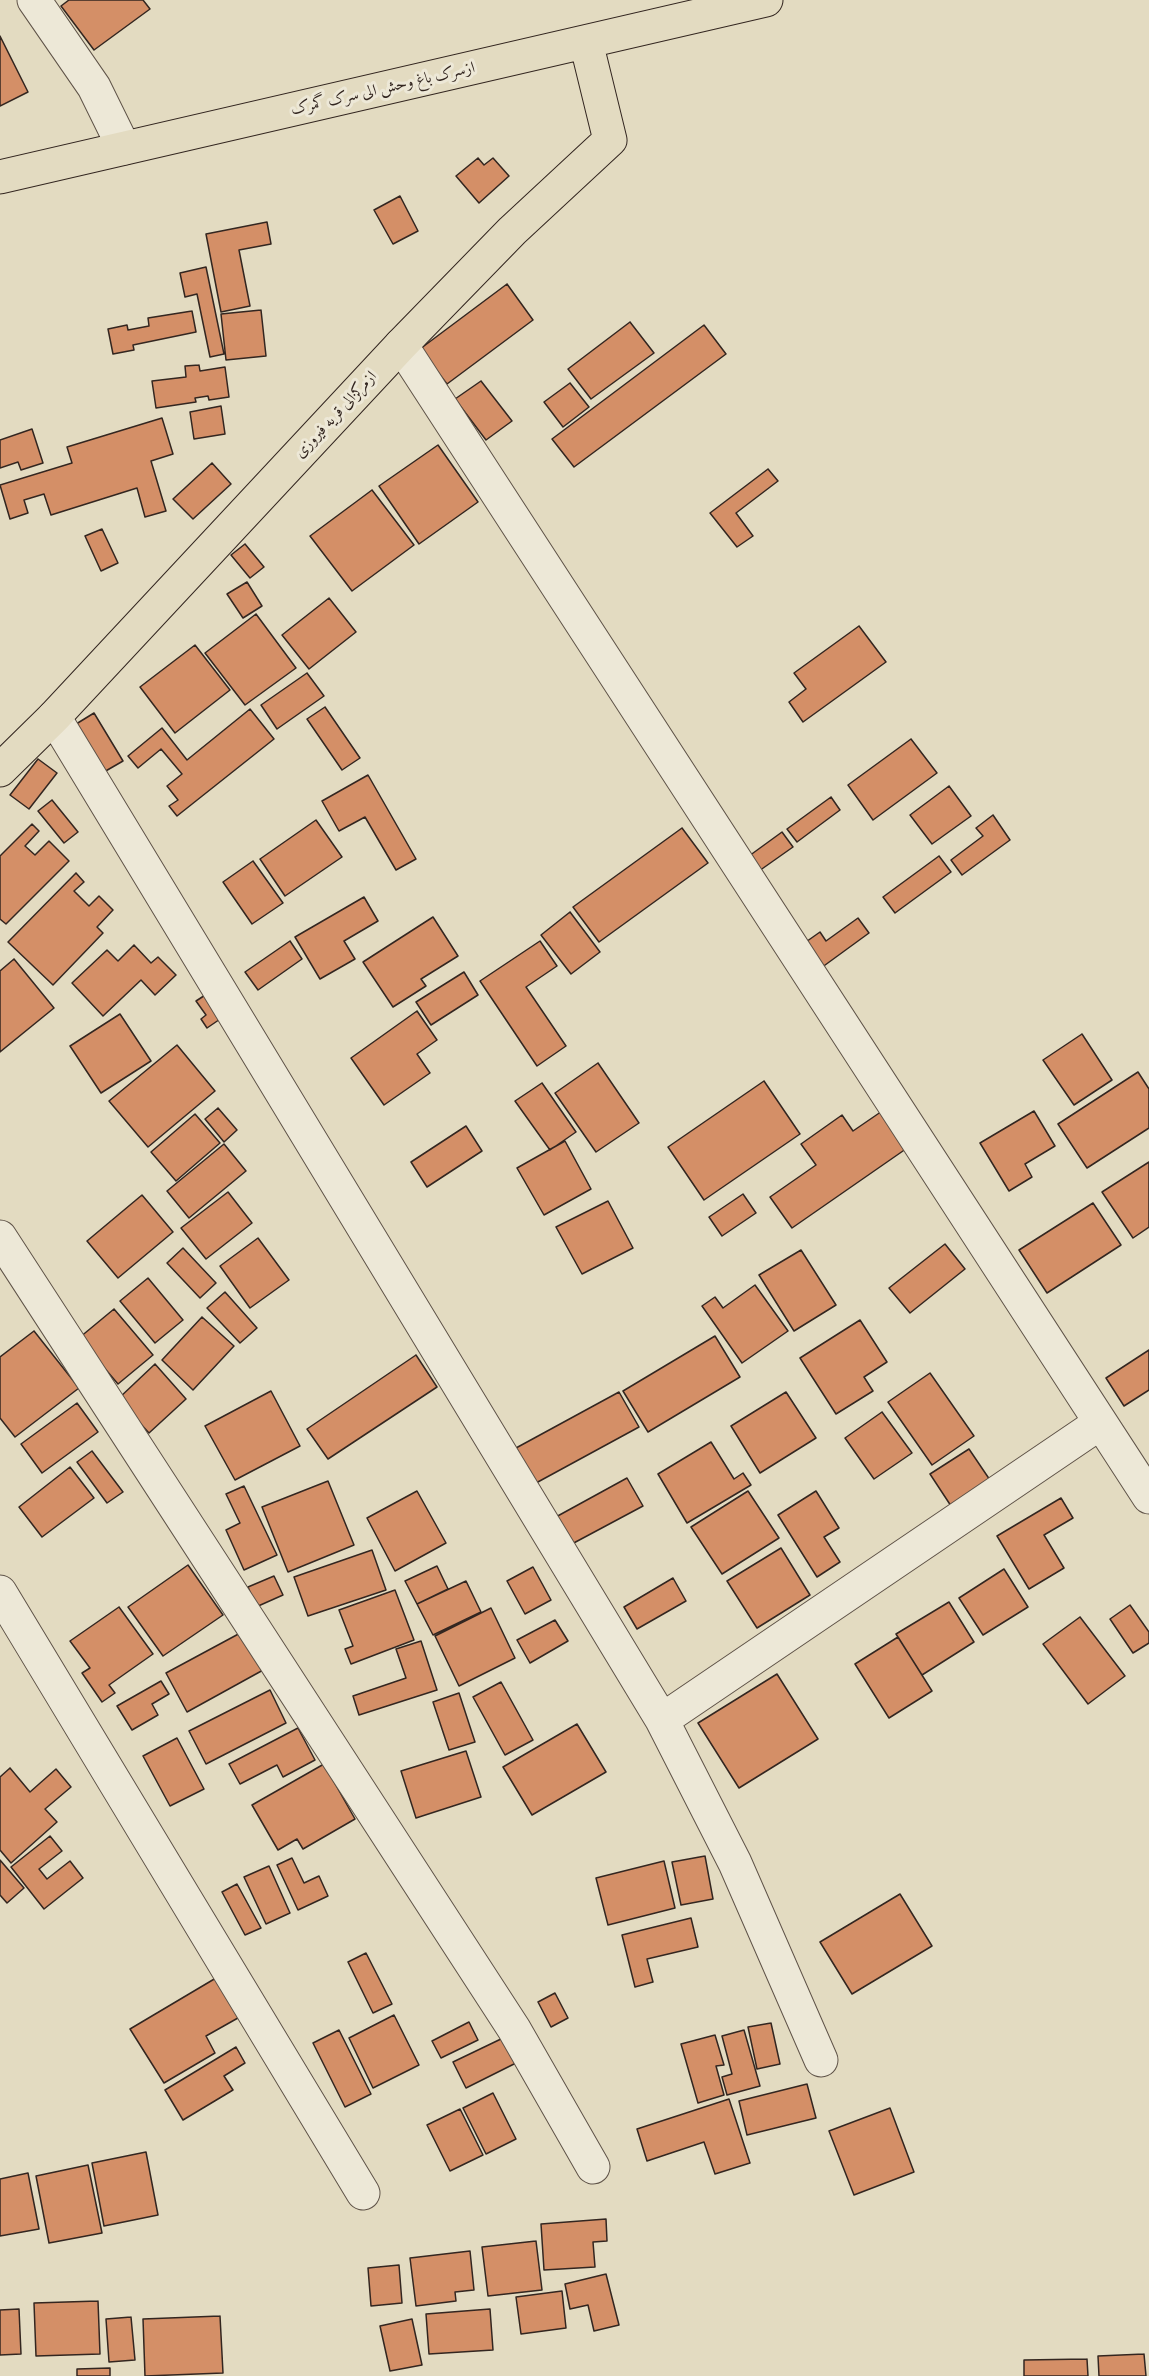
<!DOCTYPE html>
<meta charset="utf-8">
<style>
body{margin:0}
canvas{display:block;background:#e3dbc1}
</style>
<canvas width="1149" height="2376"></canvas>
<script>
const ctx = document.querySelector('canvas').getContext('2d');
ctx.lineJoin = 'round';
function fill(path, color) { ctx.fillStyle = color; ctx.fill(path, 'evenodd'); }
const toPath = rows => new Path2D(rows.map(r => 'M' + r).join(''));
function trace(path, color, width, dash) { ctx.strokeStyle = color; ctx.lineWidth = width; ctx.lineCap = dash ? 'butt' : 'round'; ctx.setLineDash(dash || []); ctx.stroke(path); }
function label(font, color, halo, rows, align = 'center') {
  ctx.font = font + ' "IM FELL French Canon",Amiri,serif'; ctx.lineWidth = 6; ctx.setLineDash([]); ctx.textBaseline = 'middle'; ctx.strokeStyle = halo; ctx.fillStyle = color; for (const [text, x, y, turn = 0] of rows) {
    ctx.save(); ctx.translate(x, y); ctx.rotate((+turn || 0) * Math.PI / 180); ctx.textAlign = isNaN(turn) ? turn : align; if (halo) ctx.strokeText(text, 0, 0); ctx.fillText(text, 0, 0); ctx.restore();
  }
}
const building = toPath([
 [69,0,143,0,150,9,94,50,61,6,69,0],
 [0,36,28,92,0,106,0,36],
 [478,158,484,165,493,158,509,176,479,203,456,176,478,158],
 [400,196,418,231,393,244,374,210,400,196],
 [267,222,271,244,239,250,250,306,221,312,206,234,267,222],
 [206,267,224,354,210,357,197,294,185,297,180,273,206,267],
 [507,284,533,320,447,384,420,349,507,284],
 [261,310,266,356,226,360,221,314,261,310],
 [192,311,196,332,133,345,134,350,113,354,108,329,127,325,128,330,149,326,148,318,192,311],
 [630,322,654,353,591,399,568,369,630,322],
 [704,325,726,354,574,467,552,439,704,325],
 [199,365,200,371,225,367,229,397,209,400,208,396,195,398,196,402,156,408,152,381,186,377,185,366,199,365],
 [481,381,512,421,486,440,455,399,481,381],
 [570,383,589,407,563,427,544,402,570,383],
 [221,406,225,434,194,439,190,412,221,406],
 [162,418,173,454,151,461,166,511,145,517,137,488,51,515,44,494,24,500,28,513,10,519,0,485,72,463,67,447,162,418],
 [32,429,43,463,21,470,18,462,0,468,0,440,32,429],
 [438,445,478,502,419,544,379,486,438,445],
 [212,463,231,484,193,519,173,499,212,463],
 [768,469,778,481,736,513,753,536,737,547,710,513,768,469],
 [372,490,414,545,352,591,310,536,372,490],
 [102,529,118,563,101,571,85,536,102,529],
 [245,544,264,567,250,578,231,555,245,544],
 [247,582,262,606,243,618,227,594,247,582],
 [329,598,356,632,309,669,282,635,329,598],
 [256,614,296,668,245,705,205,653,256,614],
 [859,626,886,662,803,722,789,702,806,689,794,673,859,626],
 [195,645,230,690,175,733,140,687,195,645],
 [307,673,324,696,277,729,261,705,307,673],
 [325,707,360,758,342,770,307,719,325,707],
 [250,709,274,739,177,816,169,806,178,800,167,786,182,774,161,749,138,768,128,756,162,728,187,760,250,709],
 [94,713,123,761,97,776,68,729,94,713],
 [911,739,937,773,873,820,848,785,911,739],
 [38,759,57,773,29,809,10,795,38,759],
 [368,775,416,859,396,870,365,817,339,831,322,801,368,775],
 [949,786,971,816,932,844,910,815,949,786],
 [831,797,840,810,797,842,787,829,831,797],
 [52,800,78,832,64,843,38,811,52,800],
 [993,815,1010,840,962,875,951,860,983,836,976,828,993,815],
 [316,820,342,857,285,896,260,859,316,820],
 [32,824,39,831,25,846,35,855,49,841,69,861,6,924,0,919,0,856,32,824],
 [682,828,708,863,599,942,573,907,682,828],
 [782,832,793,847,759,871,749,856,782,832],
 [939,856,951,872,895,913,883,897,939,856],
 [253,861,283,903,252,924,223,882,253,861],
 [76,873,84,882,74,891,89,906,99,896,113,910,97,927,103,933,53,985,8,942,76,873],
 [364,897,378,921,344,941,355,959,320,979,295,937,364,897],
 [570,912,600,952,571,974,541,935,570,912],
 [433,917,458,956,421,979,426,986,393,1007,363,962,433,917],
 [858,918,869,933,821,968,803,944,820,932,826,941,858,918],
 [290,941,302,959,258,990,245,972,290,941],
 [540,941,557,966,526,987,566,1046,537,1066,480,981,540,941],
 [134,945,151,963,158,957,176,975,155,995,141,980,103,1016,72,983,107,950,118,961,134,945],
 [14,959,54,1008,0,1052,0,971,14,959],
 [464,972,478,995,431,1025,416,1002,464,972],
 [213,990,229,1013,207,1028,201,1019,206,1015,196,1001,213,990],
 [417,1011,437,1040,417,1054,430,1073,384,1105,351,1058,417,1011],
 [120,1014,151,1061,101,1093,70,1046,120,1014],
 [1082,1034,1112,1080,1074,1105,1043,1060,1082,1034],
 [177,1045,215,1091,148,1147,109,1101,177,1045],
 [598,1063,639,1123,596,1152,555,1093,598,1063],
 [1138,1072,1149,1089,1149,1128,1087,1168,1058,1124,1138,1072],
 [764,1081,800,1134,704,1200,668,1147,764,1081],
 [542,1083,576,1132,550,1150,515,1101,542,1083],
 [888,1107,913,1144,792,1228,770,1197,816,1165,801,1144,842,1115,853,1131,888,1107],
 [218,1108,237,1130,224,1142,205,1119,218,1108],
 [1034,1111,1055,1146,1025,1164,1032,1177,1009,1191,980,1143,1034,1111],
 [195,1114,220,1143,176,1181,151,1152,195,1114],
 [466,1126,482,1151,427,1187,411,1162,466,1126],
 [565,1141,591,1189,544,1215,517,1168,565,1141],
 [224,1144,246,1171,189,1218,167,1191,224,1144],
 [1149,1162,1149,1227,1133,1238,1102,1192,1149,1162],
 [228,1192,252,1223,206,1259,181,1228,228,1192],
 [743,1194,756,1213,722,1236,709,1217,743,1194],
 [142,1195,173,1232,118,1278,87,1241,142,1195],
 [608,1201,633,1248,582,1274,556,1227,608,1201],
 [1093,1203,1121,1245,1047,1293,1019,1250,1093,1203],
 [258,1238,289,1280,250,1308,220,1266,258,1238],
 [945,1244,965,1269,910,1313,889,1288,945,1244],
 [183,1248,216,1283,200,1298,167,1263,183,1248],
 [801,1250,836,1305,794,1331,759,1275,801,1250],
 [148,1278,183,1320,155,1343,120,1301,148,1278],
 [755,1285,788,1331,742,1363,702,1306,715,1297,723,1308,755,1285],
 [225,1292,257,1328,240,1343,207,1308,225,1292],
 [114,1309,153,1355,118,1384,79,1338,114,1309],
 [202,1317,234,1346,193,1390,162,1360,202,1317],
 [860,1320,887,1362,864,1377,873,1391,836,1414,800,1358,860,1320],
 [34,1331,79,1388,15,1437,0,1418,0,1357,34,1331],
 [715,1336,740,1377,648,1432,623,1391,715,1336],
 [1149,1350,1149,1390,1124,1406,1106,1378,1149,1350],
 [416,1355,437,1387,328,1459,307,1429,416,1355],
 [155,1364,186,1399,149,1433,118,1399,155,1364],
 [930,1373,974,1436,932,1465,888,1402,930,1373],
 [271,1391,300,1446,235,1480,205,1426,271,1391],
 [619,1392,639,1427,536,1483,516,1448,619,1392],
 [786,1392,816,1438,760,1473,731,1426,786,1392],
 [77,1403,98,1432,42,1473,21,1444,77,1403],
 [882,1412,912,1453,874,1479,845,1438,882,1412],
 [711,1442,734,1479,743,1473,751,1485,687,1523,658,1474,711,1442],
 [969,1449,992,1483,953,1509,930,1474,969,1449],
 [92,1451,123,1492,107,1503,77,1462,92,1451],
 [70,1467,94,1498,42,1537,19,1507,70,1467],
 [627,1478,643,1506,570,1545,554,1518,627,1478],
 [328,1481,354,1545,288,1572,262,1507,328,1481],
 [244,1486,277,1555,244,1570,226,1530,240,1523,226,1494,244,1486],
 [417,1491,446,1543,395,1571,367,1518,417,1491],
 [748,1491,779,1538,722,1574,691,1527,748,1491],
 [816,1491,839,1528,824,1537,840,1562,817,1577,778,1515,816,1491],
 [1061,1498,1073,1518,1044,1535,1064,1568,1029,1589,997,1536,1061,1498],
 [781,1548,810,1595,757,1628,727,1581,781,1548],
 [372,1550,386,1590,308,1616,294,1577,372,1550],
 [188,1565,223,1615,163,1656,128,1607,188,1565],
 [437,1566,448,1589,417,1604,405,1581,437,1566],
 [533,1567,551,1600,525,1614,507,1581,533,1567],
 [1004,1569,1028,1607,983,1635,959,1598,1004,1569],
 [274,1576,283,1595,256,1607,248,1587,274,1576],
 [673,1578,686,1601,637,1629,624,1607,673,1578],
 [466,1581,481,1612,433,1635,417,1604,466,1581],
 [395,1590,414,1640,351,1664,345,1649,353,1646,339,1610,395,1590],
 [949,1602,974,1642,922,1675,896,1634,949,1602],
 [1130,1605,1149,1632,1149,1643,1133,1653,1110,1619,1130,1605],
 [119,1607,153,1654,109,1685,115,1693,102,1702,82,1673,90,1668,70,1641,119,1607],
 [491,1608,515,1658,459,1686,435,1636,491,1608],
 [1080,1617,1125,1676,1088,1704,1043,1644,1080,1617],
 [555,1620,568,1641,530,1663,517,1640,555,1620],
 [244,1631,265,1669,187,1712,166,1673,244,1631],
 [898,1637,932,1691,889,1718,855,1664,898,1637],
 [421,1641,437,1690,359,1715,353,1696,406,1678,396,1649,421,1641],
 [777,1674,818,1739,739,1788,698,1723,777,1674],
 [161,1681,169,1694,152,1704,158,1715,132,1730,117,1706,161,1681],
 [501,1682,533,1740,505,1755,473,1697,501,1682],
 [270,1690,286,1723,206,1764,189,1731,270,1690],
 [459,1693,475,1742,449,1750,433,1702,459,1693],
 [577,1724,606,1772,532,1815,503,1767,577,1724],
 [298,1728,315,1760,283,1777,277,1765,240,1784,229,1764,298,1728],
 [177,1738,204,1789,170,1806,143,1756,177,1738],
 [466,1751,481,1797,416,1818,401,1771,466,1751],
 [324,1764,355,1819,303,1849,297,1839,278,1850,252,1805,324,1764],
 [10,1768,30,1792,56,1769,71,1787,45,1809,57,1822,11,1863,0,1850,0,1777,10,1768],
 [50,1836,62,1851,39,1869,47,1879,70,1861,83,1878,44,1909,11,1867,50,1836],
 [705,1856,713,1899,681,1905,672,1862,705,1856],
 [292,1858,304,1883,319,1876,328,1896,298,1910,277,1865,292,1858],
 [0,1860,24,1888,7,1903,0,1895,0,1860],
 [664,1861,675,1908,608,1925,596,1878,664,1861],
 [269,1866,290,1913,266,1924,244,1877,269,1866],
 [237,1884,261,1928,245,1935,222,1892,237,1884],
 [900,1894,932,1946,852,1994,820,1942,900,1894],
 [691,1918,698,1947,647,1959,653,1982,635,1987,622,1935,691,1918],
 [366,1953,392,2004,373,2013,348,1962,366,1953],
 [221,1975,245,2014,206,2036,215,2053,164,2083,130,2029,221,1975],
 [555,1993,568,2018,551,2027,538,2002,555,1993],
 [394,2015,419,2065,373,2088,349,2038,394,2015],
 [469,2022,478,2040,441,2058,432,2041,469,2022],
 [771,2023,780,2064,757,2069,748,2027,771,2023],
 [339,2030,371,2094,345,2107,313,2043,339,2030],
 [744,2030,760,2086,727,2095,722,2077,732,2074,722,2036,744,2030],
 [715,2035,724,2065,716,2066,724,2095,698,2103,681,2044,715,2035],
 [503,2038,516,2063,466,2088,453,2062,503,2038],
 [236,2047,245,2063,224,2076,233,2090,183,2120,165,2090,236,2047],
 [807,2084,816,2118,747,2135,739,2101,807,2084],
 [493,2093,516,2139,486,2154,463,2108,493,2093],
 [729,2099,750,2163,715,2174,704,2142,647,2161,637,2129,729,2099],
 [890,2108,914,2172,854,2195,829,2131,890,2108],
 [460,2109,483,2155,450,2171,427,2125,460,2109],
 [146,2152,158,2215,104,2226,92,2163,146,2152],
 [88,2165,102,2233,49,2243,36,2176,88,2165],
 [28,2173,39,2229,0,2236,0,2179,28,2173],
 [606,2219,607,2241,593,2242,595,2267,544,2270,541,2224,606,2219],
 [536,2241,542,2290,488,2296,482,2247,536,2241],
 [470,2251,474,2290,455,2292,456,2301,416,2306,410,2258,470,2251],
 [399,2265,402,2303,371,2306,368,2268,399,2265],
 [606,2274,619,2325,594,2331,588,2305,570,2309,565,2284,606,2274],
 [562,2291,566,2328,521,2334,516,2297,562,2291],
 [98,2301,100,2354,36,2356,34,2303,98,2301],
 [19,2309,21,2354,0,2355,0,2310,19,2309],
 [490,2309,493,2350,429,2354,426,2314,490,2309],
 [220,2316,223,2373,145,2376,143,2319,220,2316],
 [131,2317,135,2360,109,2362,106,2319,131,2317],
 [412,2319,422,2365,390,2371,380,2326,412,2319],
 [1144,2354,1146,2376,1099,2376,1098,2356,1144,2354],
 [1087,2359,1088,2376,1024,2376,1024,2360,1087,2359],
 [110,2368,110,2376,77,2376,77,2369,110,2368]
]);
const minor = toPath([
 [34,0,94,87,124,148],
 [401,345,1149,1497],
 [54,717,662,1720,735,1863,821,2060],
 [0,1237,514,2029,593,2167],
 [0,1592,363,2193],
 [662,1720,1100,1423]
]);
const major = toPath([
 [0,177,766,0],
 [0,770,54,717,401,345,512,231,610,140,586,42]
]);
const streetNames = [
 ["ازسرک باغ وحش الی سرک گمرک",383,89,-13],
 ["ازمرکزالی قریه فیروزی",336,415,-47]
];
fill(building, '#d48f67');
trace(building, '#332620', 1.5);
trace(minor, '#5f5348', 35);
trace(major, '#332620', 35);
trace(minor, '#ede8d7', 33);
trace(major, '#e3dbc1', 33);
label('16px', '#332620', '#ede8d7', streetNames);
</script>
